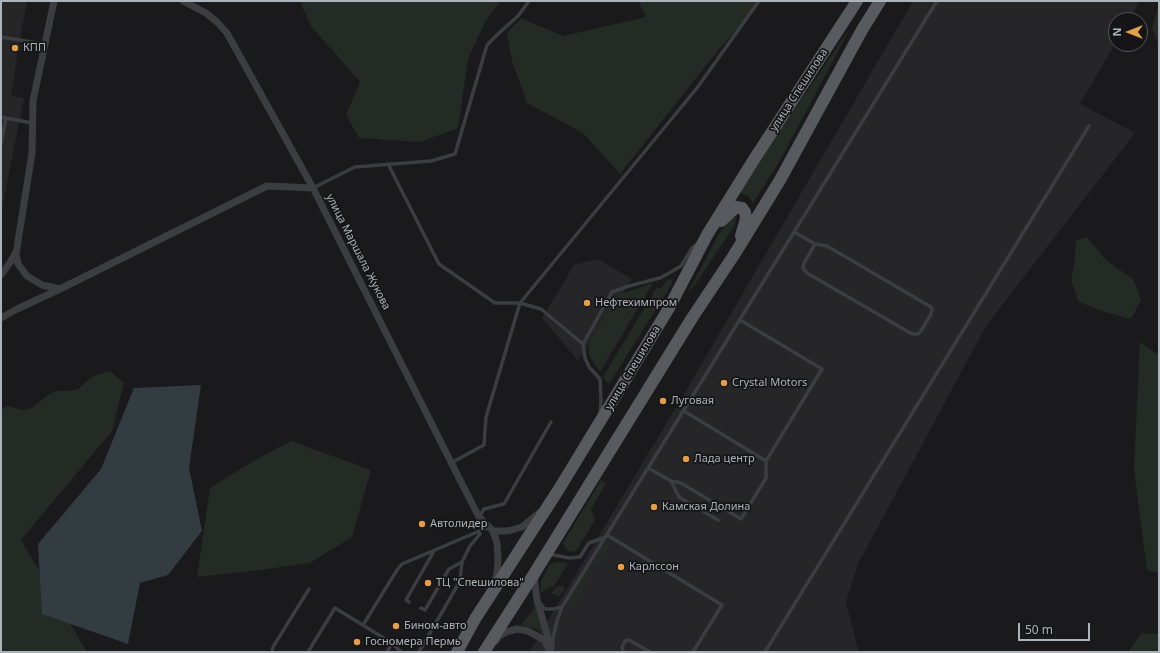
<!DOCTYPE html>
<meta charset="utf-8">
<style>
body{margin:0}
#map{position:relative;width:1160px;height:653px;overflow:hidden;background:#1a1a1c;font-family:"Noto Sans",sans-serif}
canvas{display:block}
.frame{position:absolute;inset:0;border:2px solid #adb3ba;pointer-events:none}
.north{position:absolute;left:1108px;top:12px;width:40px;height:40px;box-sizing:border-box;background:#151517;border:1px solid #525458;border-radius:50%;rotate:270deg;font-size:11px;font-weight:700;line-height:16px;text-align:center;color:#adb3ba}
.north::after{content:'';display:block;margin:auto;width:14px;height:18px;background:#e29e4b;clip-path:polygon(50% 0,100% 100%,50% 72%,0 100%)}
.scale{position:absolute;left:1018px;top:623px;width:72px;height:18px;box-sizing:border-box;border:2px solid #adb3ba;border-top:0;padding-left:5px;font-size:12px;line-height:14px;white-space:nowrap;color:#adb3ba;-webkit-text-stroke:3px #151517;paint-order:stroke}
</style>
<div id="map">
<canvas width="1160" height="653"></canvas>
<div class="frame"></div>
<div class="north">N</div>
<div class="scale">50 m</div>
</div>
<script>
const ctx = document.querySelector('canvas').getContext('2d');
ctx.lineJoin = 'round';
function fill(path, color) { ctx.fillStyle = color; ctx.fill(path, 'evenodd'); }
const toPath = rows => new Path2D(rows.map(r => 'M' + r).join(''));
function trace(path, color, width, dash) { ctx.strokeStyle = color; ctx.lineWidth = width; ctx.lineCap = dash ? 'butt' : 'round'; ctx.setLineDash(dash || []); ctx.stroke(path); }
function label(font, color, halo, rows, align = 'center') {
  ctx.font = font + ' "Noto Sans",sans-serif'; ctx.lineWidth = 3.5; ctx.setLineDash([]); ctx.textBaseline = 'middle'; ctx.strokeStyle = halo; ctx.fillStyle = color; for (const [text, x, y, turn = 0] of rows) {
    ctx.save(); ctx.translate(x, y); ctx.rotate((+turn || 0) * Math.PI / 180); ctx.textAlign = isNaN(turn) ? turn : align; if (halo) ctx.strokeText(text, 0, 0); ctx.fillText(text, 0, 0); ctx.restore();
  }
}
const built = toPath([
 [1,1,27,1,19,45,22,45,21,51,18,51,11,96,24,98,1,214],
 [913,1,1140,1,1129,20,1116,20,1116,42,1080,104,1135,133,986,326,858,564,846,602,859,652,529,652,687,389],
 [598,259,632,279,578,361,542,318,574,265]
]);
const green = toPath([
 [300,1,501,1,486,20,468,59,458,128,420,142,359,138,346,115,360,82,311,26],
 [638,1,761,1,751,14,720,48,620,174,583,133,527,103,512,61,507,33,521,18,563,36,646,17],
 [1159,4,1159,46,1152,28],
 [851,27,778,164,753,203,748,196,740,193,761,158],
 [732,217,734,217,736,218,735,225,694,286,687,294,719,234],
 [1087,237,1106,260,1133,279,1141,300,1131,319,1105,312,1079,302,1071,281,1075,259,1076,241],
 [669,279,672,280,672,283,665,295,609,384,603,377,657,287,660,289,667,280],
 [653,283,600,372,592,360,589,353,589,343,618,295],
 [1140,342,1159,355,1159,573,1147,570,1134,469],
 [110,371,124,383,112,431,21,540,87,652,1,652,1,409,8,406,22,410,32,408,48,395,57,391,68,391,78,389,93,376],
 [291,441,371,470,352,537,310,563,260,570,197,577,210,488,250,463],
 [601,480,606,484,591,509,595,520,576,551,573,552,567,551,563,543],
 [606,544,609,546,598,565,594,563],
 [557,562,565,562,568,564,553,587,549,587,541,593,541,582,550,564],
 [590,568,594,571,572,606,569,603],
 [557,586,563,586,565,589,559,597,551,593],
 [535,607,538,613,544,635,536,629,521,625],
 [1141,633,1159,634,1159,652,1128,652]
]);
const water = toPath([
 [201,385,189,468,202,531,168,575,140,583,128,644,42,614,38,544,101,469,134,388]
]);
const lane = toPath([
 [1,37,44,44],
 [1,117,32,123],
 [1,143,6,118],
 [388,164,439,264,495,303,520,303,541,309,583,344],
 [313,188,355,167,431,161,455,154,487,45,499,33,518,16,529,1],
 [794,232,815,244,804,263,803,268,807,273,912,334,918,334,921,331,931,314,932,310,931,307,827,246,815,244],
 [684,411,766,461,822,369,740,320],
 [600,414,601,400,600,379,589,367,585,358,583,344,612,292,629,286,660,278,671,272,681,266,692,248,698,243],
 [451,463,484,445,486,417,520,303,697,88,759,1],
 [648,468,671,481,679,497,718,520],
 [671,481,681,483,741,519,766,478,766,461],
 [479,517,484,509,504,504,551,422],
 [607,535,722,605,693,652],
 [549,554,569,558,580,557,589,543,606,537],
 [409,602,406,600,434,551],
 [540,603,545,609,553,609,562,607],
 [421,608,425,610,449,569,462,562],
 [363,625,397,570,402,564,489,527],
 [553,646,553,638,557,621,562,607,937,1],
 [272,652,273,647,309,589],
 [308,652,335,608,392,643,401,652],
 [387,652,392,643],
 [419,652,460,581,462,562,470,546,480,534],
 [623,652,622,647,624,644,625,641,629,640,650,652],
 [765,652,1089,126]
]);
const street = toPath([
 [54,1,33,101,32,153,16,254,18,264,27,276,42,285,60,289],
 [183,1,206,13,217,22,227,33,313,188,462,484,479,517,493,531,497,543,498,559,497,574,494,583],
 [1,275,11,261,16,252],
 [1,318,15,310,60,289,267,186,313,188],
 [493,531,508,531,522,527,539,513],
 [534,575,537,600,551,648],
 [496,641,498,637,506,632,517,629,528,631,544,640,551,652]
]);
const primary = toPath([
 [721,221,736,207,742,208,745,212,746,219,741,236],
 [457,652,475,619,559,489,669,308,707,235,753,161,857,1],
 [484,652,534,574,692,318,734,255,780,180,862,30,880,1]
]);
const markers = [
 [15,48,4,"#e29e4b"],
 [587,303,4,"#e29e4b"],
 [724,383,4,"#e29e4b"],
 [663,401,4,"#e29e4b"],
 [686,459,4,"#e29e4b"],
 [654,507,4,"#e29e4b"],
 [422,524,4,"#e29e4b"],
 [621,567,4,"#e29e4b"],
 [428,583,4,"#e29e4b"],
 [396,626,4,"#e29e4b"],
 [357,642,4,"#e29e4b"]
];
const poiNames = [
 ["КПП",23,48],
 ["Нефтехимпром",595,303],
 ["Crystal Motors",732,383],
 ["Луговая",671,401],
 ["Лада центр",694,459],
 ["Камская Долина",662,507],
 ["Автолидер",430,524],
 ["Карлссон",629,567],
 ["ТЦ \"Спешилова\"",436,583],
 ["Бином-авто",404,626],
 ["Госномера Пермь",365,642]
];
const streetNames = [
 ["улица Спешилова",799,90,-57],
 ["улица Маршала Жукова",358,252,63],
 ["улица Спешилова",633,368,-59]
];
fill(built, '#262629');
fill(green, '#242b24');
fill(water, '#333c41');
trace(lane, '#3b3d40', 3.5);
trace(street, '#3b3d40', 7);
trace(primary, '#575a5f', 12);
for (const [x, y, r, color] of markers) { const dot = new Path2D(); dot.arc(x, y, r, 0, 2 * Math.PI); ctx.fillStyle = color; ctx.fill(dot); trace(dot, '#151517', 1.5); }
label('11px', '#adb3ba', '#151517', poiNames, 'left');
label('11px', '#adb3ba', '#151517', streetNames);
</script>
